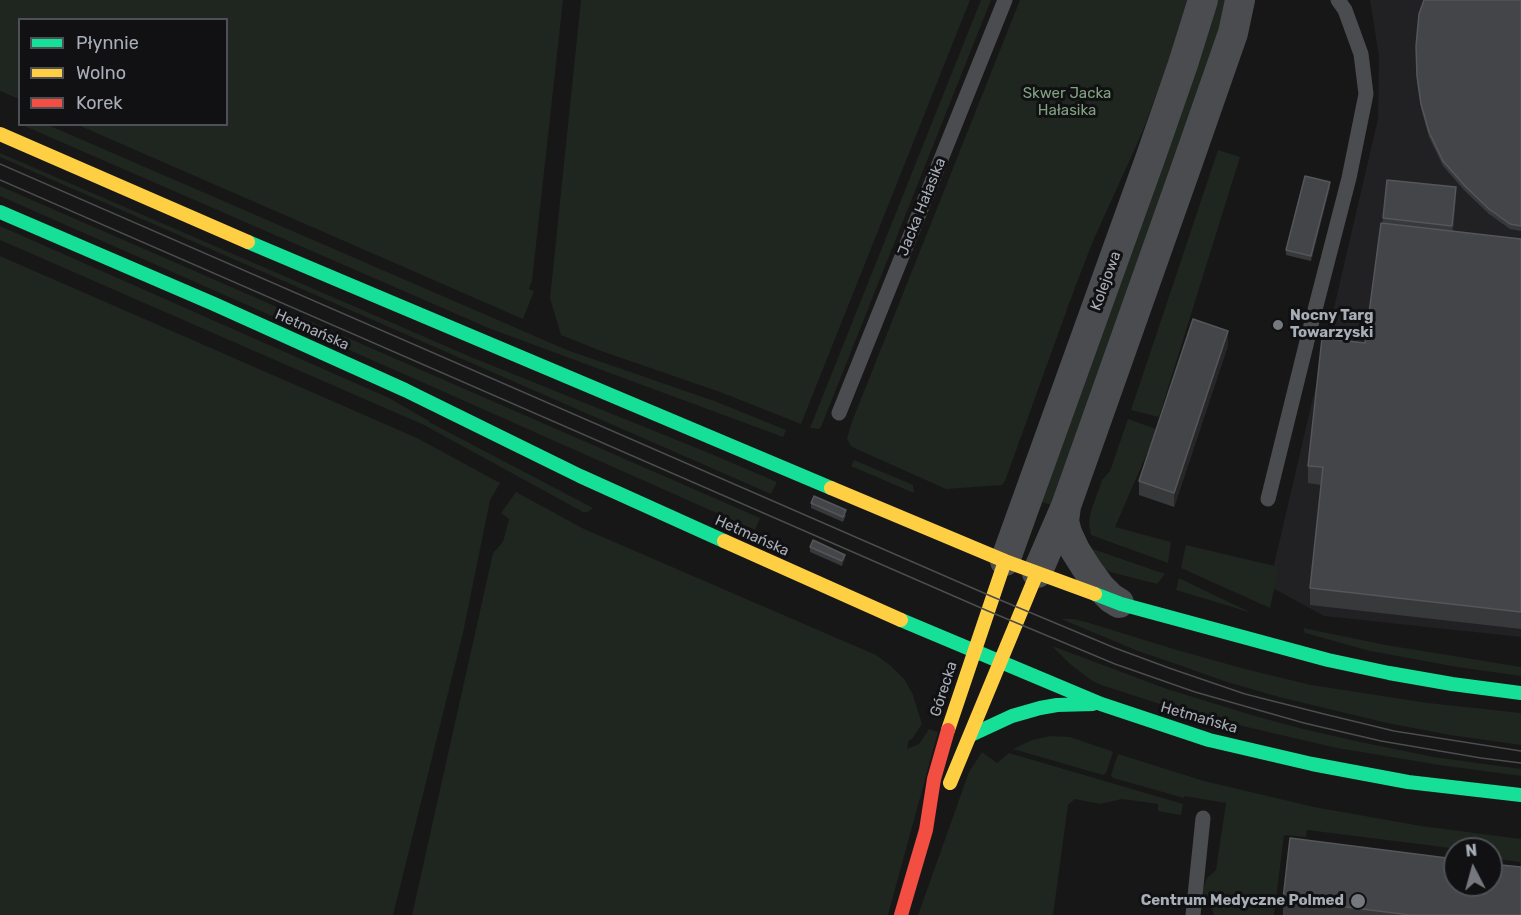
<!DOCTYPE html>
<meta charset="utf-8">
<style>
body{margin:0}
#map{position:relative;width:1521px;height:915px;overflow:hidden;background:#171717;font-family:Rubik,sans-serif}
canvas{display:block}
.legend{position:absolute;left:18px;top:18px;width:210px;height:108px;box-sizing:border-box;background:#111113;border:2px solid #4d5055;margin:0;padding:8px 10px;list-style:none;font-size:18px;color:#a8aeb7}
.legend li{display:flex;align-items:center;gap:12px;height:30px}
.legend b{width:30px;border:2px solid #4d5055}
.north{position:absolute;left:1443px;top:837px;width:60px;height:60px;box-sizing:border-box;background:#111113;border:2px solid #4d5055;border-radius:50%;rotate:354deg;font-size:16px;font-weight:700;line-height:24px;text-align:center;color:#a8aeb7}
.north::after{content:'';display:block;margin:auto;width:21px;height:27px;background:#75797f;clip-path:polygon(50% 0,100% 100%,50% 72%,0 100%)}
</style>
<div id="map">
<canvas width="1521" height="915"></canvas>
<ul class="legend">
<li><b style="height:8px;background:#16e098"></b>Płynnie</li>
<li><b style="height:8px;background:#ffcf43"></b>Wolno</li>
<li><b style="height:8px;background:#f24e42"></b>Korek</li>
</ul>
<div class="north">N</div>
</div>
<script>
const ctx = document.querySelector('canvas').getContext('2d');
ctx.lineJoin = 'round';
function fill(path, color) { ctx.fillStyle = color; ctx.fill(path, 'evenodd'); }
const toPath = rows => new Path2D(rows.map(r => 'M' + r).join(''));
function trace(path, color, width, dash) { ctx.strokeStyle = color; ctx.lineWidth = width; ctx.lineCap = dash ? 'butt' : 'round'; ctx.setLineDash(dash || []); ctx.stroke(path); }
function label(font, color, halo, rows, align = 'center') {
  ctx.font = font + ' Rubik,sans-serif'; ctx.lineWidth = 6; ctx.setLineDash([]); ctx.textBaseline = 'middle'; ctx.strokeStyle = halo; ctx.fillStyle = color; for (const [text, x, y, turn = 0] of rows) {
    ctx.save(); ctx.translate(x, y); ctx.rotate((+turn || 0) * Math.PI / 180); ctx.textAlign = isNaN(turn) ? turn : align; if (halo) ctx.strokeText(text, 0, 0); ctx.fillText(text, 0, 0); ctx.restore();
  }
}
const built = toPath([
 [1370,0,1521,0,1521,637,1324,616,1269,586,1378,119,1379,56]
]);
const green = toPath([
 [0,0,563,0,532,281,529,289,534,291,523,319,78,125,226,124,226,20,20,20,19,99,0,91],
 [581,0,970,0,801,424,720,392,601,351,561,335,550,298],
 [981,0,991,0,821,427,819,429,810,428],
 [1020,0,1189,0,1179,33,1142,133,1093,241,1074,290,1005,481,1002,485,946,489,852,447,849,443,847,438,853,419],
 [1216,0,1225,0,1220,27,1052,505,1042,502],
 [22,125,48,125,567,350,717,402,786,430,783,437,491,329],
 [1218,150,1240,157,1159,417,1131,410],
 [0,153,471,357,704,451,777,482,771,494,0,157],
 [0,186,760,518,755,530,406,375,0,196],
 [0,226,389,398,429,421,430,423,433,424,593,508,588,512,583,512,424,425,0,240],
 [0,256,417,438,500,483,490,500,463,633,393,915,0,915],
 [1128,419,1156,429,1151,444,1115,527,1171,542,1168,563,1091,535,1089,523,1091,511,1102,480,1110,471],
 [854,460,913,485,914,493,851,466],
 [516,492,584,529,876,655,891,666,905,680,913,695,922,724,912,739,909,740,907,749,919,744,929,729,938,732,888,915,412,915,493,553,503,542,509,519,501,513],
 [1186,545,1279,567,1270,608,1181,568],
 [1084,546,1165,574,1157,584,1110,572,1102,567],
 [1179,578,1218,597,1252,613,1176,590],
 [1061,619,1074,619,1086,622,1177,650,1245,669,1311,685,1428,703,1521,713,1521,745,1450,735,1387,723,1279,697,1227,682,1176,664,1138,651],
 [1303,628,1386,645,1521,667,1521,676,1457,667,1370,651,1305,633],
 [1052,646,1167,689,1255,716,1303,729,1365,743,1434,757,1521,769,1521,776,1439,765,1337,748,1225,722,1163,705,1101,685,1091,680,1070,664],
 [1050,736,1070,737,1111,751,1113,752,1106,773,1103,775,1013,749,1032,740],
 [982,752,997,763,1009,753,1183,804,1181,815,1158,811,1158,804,1122,799,1100,804,1075,799,1068,805,1053,915,918,915,969,772],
 [1118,754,1204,781,1314,807,1421,826,1521,839,1521,866,1520,866,1520,862,1491,858,1491,849,1458,849,1307,830,1306,837,1284,835,1274,915,1214,915,1211,905,1202,904,1203,889,1207,878,1216,870,1226,803,1184,796,1184,798,1113,778,1111,775]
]);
const lane = toPath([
 [839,413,1005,0],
 [1268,499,1309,333,1349,178,1366,94,1361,54,1345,10,1338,0],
 [1193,915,1203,818]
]);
const street = toPath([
 [1066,506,1064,521,1067,533,1075,550,1087,569,1100,587,1111,598,1119,603],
 [1005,561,1151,156,1183,64,1203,0],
 [1037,573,1066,506,1188,162,1233,33,1240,0]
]);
const fast = toPath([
 [0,212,214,304,405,390,580,476,724,541],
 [248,242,831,488],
 [1095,594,1121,604,1328,660,1389,673,1452,684,1521,693],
 [901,620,1101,704,1209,740,1312,764,1408,782,1521,795],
 [971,735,1012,716,1040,708,1057,705,1093,704]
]);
const slow = toPath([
 [0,134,248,242],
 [831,488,1005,561,1095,594],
 [724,541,901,620],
 [948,730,1005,561],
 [950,783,1037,573]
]);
const jam = toPath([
 [901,915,926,830,934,779,948,730]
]);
const tram = toPath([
 [0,164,993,597,1115,648,1169,668,1245,694,1324,714,1394,731,1521,751],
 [0,180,988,611,1115,664,1195,692,1304,723,1381,741,1481,758,1521,763]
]);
const wall = toPath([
 [1521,0,1521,231,1510,229,1489,214,1465,191,1443,166,1429,137,1421,108,1417,81,1416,46],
 [1330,187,1311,261,1286,255,1286,250],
 [1456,197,1453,231,1521,239,1521,629,1310,605,1310,588,1321,485,1308,483,1308,466,1365,343,1383,218],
 [1228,345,1174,507,1139,495,1139,481],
 [811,503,846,515,843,522,811,508],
 [810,547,845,559,842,566,810,552],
 [1283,899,1521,915,1283,915]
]);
const shadedWall = toPath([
 [1330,182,1330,187,1311,261,1311,256],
 [1456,187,1456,197,1452,235,1452,226],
 [1228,331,1228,345,1174,507,1174,493],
 [845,555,845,559,842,566,842,561]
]);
const building = toPath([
 [1424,0,1521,0,1521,226,1510,224,1489,209,1465,186,1443,161,1429,132,1421,104,1417,76,1416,46,1419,14,1424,0],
 [1305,176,1330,182,1311,256,1286,250,1305,176],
 [1387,180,1456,187,1452,226,1383,218,1387,180],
 [1381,223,1521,239,1521,612,1310,588,1323,467,1308,466,1322,338,1365,343,1381,223],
 [1193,319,1228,331,1174,493,1139,481,1193,319],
 [814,496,846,510,843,517,811,503,814,496],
 [813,540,845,555,842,561,810,547,813,540],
 [1290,838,1455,859,1455,885,1491,885,1491,864,1521,867,1521,915,1410,915,1283,899,1290,838]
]);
const markers = [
 [1278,325,6,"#75797f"],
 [1358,901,8,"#75797f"]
];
const parkNames = [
 ["Skwer Jacka",1067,94],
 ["Hałasika",1067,111]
];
const streetNames = [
 ["Jacka Hałasika",922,207,-68],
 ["Kolejowa",1106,281,-70],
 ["Hetmańska",312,330,24],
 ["Hetmańska",752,536,24],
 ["Górecka",944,689,-72],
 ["Hetmańska",1199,718,16]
];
const poiNames = [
 ["Nocny Targ",1290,316],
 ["Towarzyski",1290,333],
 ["Centrum Medyczne Polmed",1344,901,"right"]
];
fill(built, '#212123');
fill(green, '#1f251f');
trace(lane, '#4b4c4f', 15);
trace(street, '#4b4c4f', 30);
trace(fast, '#16e098', 14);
trace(slow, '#ffcf43', 14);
trace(jam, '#f24e42', 14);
trace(tram, '#4b4d4e', 1.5);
fill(wall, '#38393a');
fill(shadedWall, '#262627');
fill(building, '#444548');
trace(building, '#545659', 1.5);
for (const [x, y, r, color] of markers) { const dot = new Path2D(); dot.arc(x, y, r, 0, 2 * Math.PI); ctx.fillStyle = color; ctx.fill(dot); trace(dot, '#111113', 2); }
label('15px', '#81a280', '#111113', parkNames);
label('15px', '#a8aeb7', '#111113', streetNames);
label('bold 15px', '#a8aeb7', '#111113', poiNames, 'left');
</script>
